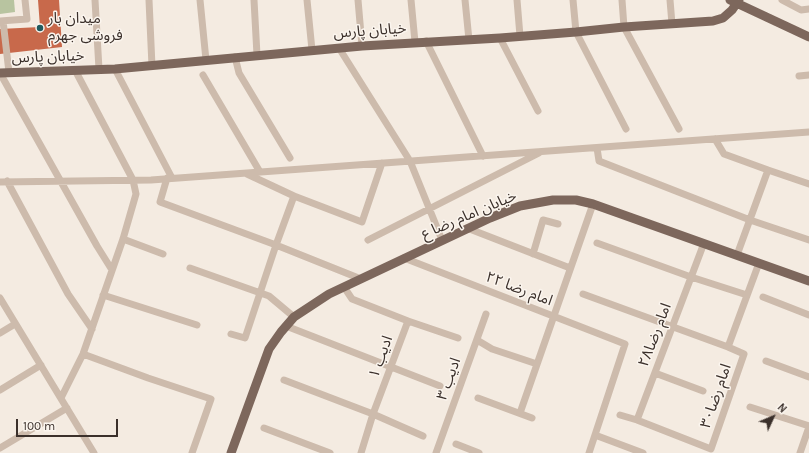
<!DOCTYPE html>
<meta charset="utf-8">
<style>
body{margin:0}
#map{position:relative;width:809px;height:453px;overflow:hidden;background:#f4ebe1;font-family:Karla,sans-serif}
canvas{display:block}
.north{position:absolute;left:753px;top:397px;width:40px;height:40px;-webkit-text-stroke:3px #fbf5ee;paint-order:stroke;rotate:46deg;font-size:11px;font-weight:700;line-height:16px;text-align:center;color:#3b302b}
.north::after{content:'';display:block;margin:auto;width:14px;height:18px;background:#3b302b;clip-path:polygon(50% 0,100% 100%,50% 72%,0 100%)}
.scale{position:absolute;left:16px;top:419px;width:102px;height:18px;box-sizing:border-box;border:2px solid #3b302b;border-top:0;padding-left:5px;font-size:12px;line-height:14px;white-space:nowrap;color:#3b302b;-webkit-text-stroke:3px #fbf5ee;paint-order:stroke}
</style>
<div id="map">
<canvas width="809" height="453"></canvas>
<div class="north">N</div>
<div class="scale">100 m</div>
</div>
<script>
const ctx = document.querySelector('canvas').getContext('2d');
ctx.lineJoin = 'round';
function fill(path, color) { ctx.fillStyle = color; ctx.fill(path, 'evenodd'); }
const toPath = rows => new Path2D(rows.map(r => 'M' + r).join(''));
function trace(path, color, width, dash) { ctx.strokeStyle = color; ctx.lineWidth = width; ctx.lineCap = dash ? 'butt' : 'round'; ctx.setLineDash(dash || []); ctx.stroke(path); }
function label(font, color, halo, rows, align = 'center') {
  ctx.font = font + ' Karla,"Noto Sans Arabic",sans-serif'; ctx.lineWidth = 3; ctx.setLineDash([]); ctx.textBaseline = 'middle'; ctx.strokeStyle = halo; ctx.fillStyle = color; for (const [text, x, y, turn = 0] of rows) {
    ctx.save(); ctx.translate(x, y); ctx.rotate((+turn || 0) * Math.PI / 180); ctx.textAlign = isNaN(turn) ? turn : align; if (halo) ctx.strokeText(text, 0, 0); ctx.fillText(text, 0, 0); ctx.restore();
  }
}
const green = toPath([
 [0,0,14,0,15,12,0,14]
]);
const building = toPath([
 [38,0,59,0,62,47,0,54,0,29,40,27]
]);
const minor = toPath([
 [95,0,99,69],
 [149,0,152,66],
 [200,0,206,60],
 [254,0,257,55],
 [307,0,312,50],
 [358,0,362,46],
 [411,0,415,42],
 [465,0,469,40],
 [517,0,520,36],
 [573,0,576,32,626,129],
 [622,0,624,27,679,129],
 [670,0,672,24],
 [782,0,801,10,809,9],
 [0,21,27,19,25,0],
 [3,21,9,72],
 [500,38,538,111],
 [426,41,483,156],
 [339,48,410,161,442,240],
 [235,57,239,73,290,158],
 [115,69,172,178],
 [0,73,97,246,112,270],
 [203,75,260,172],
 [799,76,809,75],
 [715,139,724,154,768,170],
 [597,148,599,161,750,220,809,240],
 [247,174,294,196],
 [167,178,160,202,276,245,245,338,231,334],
 [7,181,68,294,92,329],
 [0,182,151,180,809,132],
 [467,228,570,268],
 [123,239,163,254],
 [368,240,539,153],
 [597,243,691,277,747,295],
 [533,254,543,220,558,224],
 [737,255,768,170,809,184],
 [404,258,625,344,589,453],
 [190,268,269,296,294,317],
 [361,279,276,245,294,196,362,222,382,163],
 [344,287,352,299,408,321],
 [583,294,728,347],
 [103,295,197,325],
 [763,297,809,315],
 [0,298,94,453],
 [286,326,440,386],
 [0,333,15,324],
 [477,340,492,349,537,364],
 [83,354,148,378,211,399,192,453],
 [766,361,809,377],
 [655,373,703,391],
 [284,380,373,414,423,436],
 [0,390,41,365],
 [61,398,83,354,123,239,136,194,133,180,75,70],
 [478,398,532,418],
 [750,407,809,426],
 [520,413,593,204],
 [620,415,637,420,704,243],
 [637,420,711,449,744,354,728,347,759,263],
 [264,428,330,453],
 [595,435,643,453],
 [456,444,479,453],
 [0,448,67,408],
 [361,453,373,414,408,321,458,338],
 [436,453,486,314],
 [800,453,809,427]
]);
const major = toPath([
 [730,0,809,37],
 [0,73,115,69,362,46,500,38,576,32,624,27,713,21,723,18,732,10,739,0],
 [231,453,269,349,281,332,294,317,329,294,490,218,520,206,553,200,576,200,593,204,809,281]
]);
const markers = [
 [40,28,4,"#1f5a5e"]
];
const poiNames = [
 ["میدان بار",48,19],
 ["فروشی جهرم",48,36]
];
const streetNames = [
 ["خیابان پارس",370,31,-4],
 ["خیابان پارس",48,57,-2],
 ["خیابان امام رضا ع",469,215,-23],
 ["امام رضا ۲۲",519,289,21],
 ["امام رضا۲۸",655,335,-69],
 ["ادیب ۱",381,357,-70],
 ["ادیب ۳",449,379,-70],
 ["امام رضا۳۰",716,396,-71]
];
fill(green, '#b8c4a0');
fill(building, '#c8694b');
trace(minor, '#cdbbac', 7);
trace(major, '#7d675c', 9);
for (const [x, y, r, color] of markers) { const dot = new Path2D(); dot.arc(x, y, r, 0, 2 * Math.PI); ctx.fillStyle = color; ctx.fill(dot); trace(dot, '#fbf5ee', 1.5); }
label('15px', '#3b302b', '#fbf5ee', poiNames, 'left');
label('15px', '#3b302b', '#fbf5ee', streetNames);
</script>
